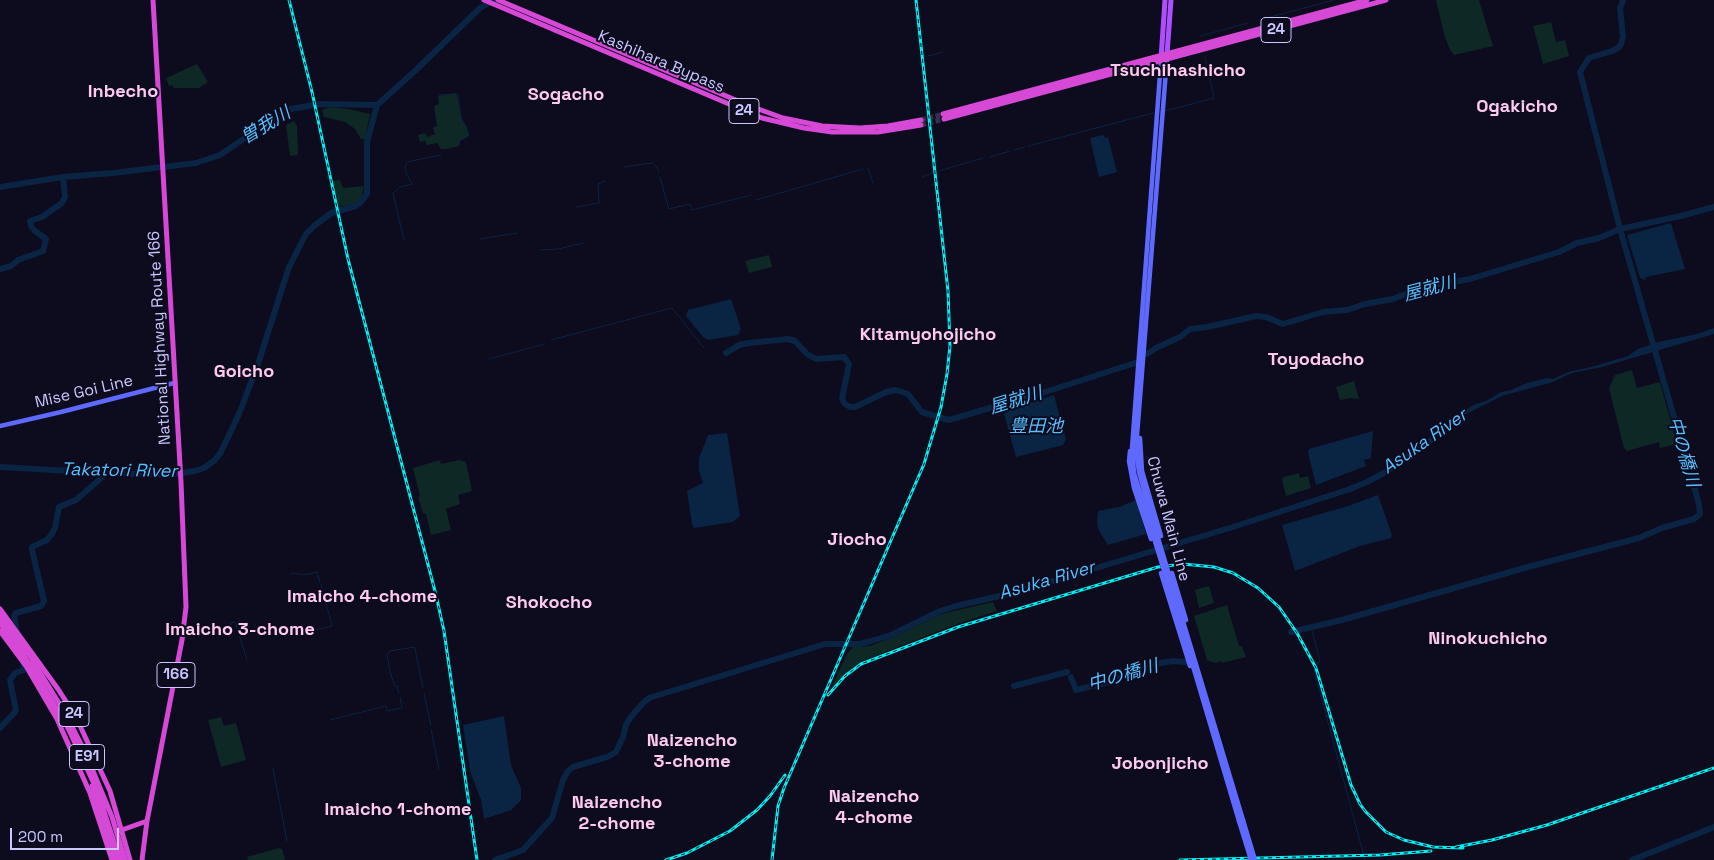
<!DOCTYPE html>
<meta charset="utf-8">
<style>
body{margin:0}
#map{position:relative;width:1714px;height:860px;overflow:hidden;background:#0d0b1e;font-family:"Space Grotesk",sans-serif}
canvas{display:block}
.scale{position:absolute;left:10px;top:828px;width:109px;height:22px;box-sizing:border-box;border:2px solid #c9c8ff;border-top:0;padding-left:6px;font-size:15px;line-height:18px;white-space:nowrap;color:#c9c8ff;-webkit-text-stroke:4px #0d0b1e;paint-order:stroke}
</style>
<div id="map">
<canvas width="1714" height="860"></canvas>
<div class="scale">200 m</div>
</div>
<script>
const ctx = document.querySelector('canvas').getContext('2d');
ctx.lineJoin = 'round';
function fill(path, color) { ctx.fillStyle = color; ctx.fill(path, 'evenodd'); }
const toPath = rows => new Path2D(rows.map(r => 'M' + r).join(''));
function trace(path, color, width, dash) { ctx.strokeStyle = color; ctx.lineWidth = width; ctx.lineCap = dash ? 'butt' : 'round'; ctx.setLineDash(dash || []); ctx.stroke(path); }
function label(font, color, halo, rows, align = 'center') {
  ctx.font = font + ' "Space Grotesk","Noto Sans JP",sans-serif'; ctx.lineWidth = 4; ctx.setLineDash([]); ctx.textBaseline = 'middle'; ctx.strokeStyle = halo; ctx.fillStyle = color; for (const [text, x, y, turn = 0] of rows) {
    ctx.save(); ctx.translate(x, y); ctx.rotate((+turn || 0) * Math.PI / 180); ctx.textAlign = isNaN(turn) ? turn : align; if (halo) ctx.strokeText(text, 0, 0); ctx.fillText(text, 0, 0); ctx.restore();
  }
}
const green = toPath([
 [1436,0,1479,0,1493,46,1454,55,1449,48,1444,34],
 [1551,22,1556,42,1565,40,1569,56,1543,64,1533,26],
 [197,64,208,82,199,88,174,88,172,85,169,86,166,78],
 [455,93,457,95,461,118,467,127,469,136,460,141,459,146,447,149,441,149,437,143,427,145,425,141,420,142,418,135,425,133,427,137,435,134,433,128,437,126,434,106,439,104,438,96],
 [330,107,349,109,370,114,365,139,361,139,355,129,345,122,324,117,322,110],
 [294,121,297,126,298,155,290,156,286,125],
 [340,180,343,188,364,186,362,197,359,201,354,204,338,207,332,181],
 [769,255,772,267,749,273,745,261],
 [1632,370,1637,388,1660,382,1677,444,1660,448,1659,442,1627,451,1624,448,1609,388,1615,375],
 [1354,381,1359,399,1350,398,1340,400,1336,387],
 [440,460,441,464,459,460,466,462,472,491,458,495,460,504,446,509,451,530,431,535,426,514,423,513,418,497,420,496,413,468],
 [1299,473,1300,478,1308,476,1311,488,1286,496,1282,480,1284,477],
 [1209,586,1214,603,1199,608,1195,590],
 [993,602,997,611,957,624,865,660,853,667,830,690,847,654,853,647,870,646,898,635,941,614],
 [1227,605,1239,646,1242,646,1246,657,1222,663,1221,661,1215,663,1207,660,1194,616],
 [221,717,224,726,236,723,246,760,221,767,208,720],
 [279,848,282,849,285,860,248,860,247,857]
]);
const water = toPath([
 [1103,135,1106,138,1108,137,1117,172,1099,177,1090,138],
 [1671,223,1685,269,1646,277,1645,280,1640,278,1627,235],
 [731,299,741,329,738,335,709,340,703,337,686,316,688,310],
 [1714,328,1714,334,1602,367,1572,373,1553,382,1502,396,1468,413,1425,446,1421,445,1439,433,1443,427,1473,405,1486,401,1501,392,1511,390,1527,383,1547,378,1553,379,1568,372,1595,366,1628,356,1638,349,1658,342,1697,334],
 [1054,395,1066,439,1063,445,1016,457,1004,414,1008,410],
 [1373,431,1371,458,1364,460,1366,466,1316,485,1308,453,1309,449],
 [727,433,740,516,733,522,694,528,692,524,687,491,703,483,699,471,699,458,708,435],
 [1378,495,1392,535,1391,538,1360,546,1295,571,1282,525,1348,506],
 [1136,500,1146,534,1108,545,1099,531,1097,523,1098,511,1119,507],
 [504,716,511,765,521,788,521,800,511,810,484,819,481,800,470,771,463,725]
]);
const stream = toPath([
 [1259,20,1334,0],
 [1200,37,1200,36,1248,23],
 [928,56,943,52],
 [439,95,458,94,461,117,469,135,460,141],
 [1165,111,1214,98,1205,57],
 [1028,146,1153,113],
 [1014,150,1025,147],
 [990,157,1010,151],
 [624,167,652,163,656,166,659,172],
 [868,168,873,183],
 [939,171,983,158],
 [660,177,669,209,690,204,692,210,751,195],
 [922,177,934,172],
 [756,200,863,169],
 [576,207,599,203,598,184,605,181],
 [480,239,517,233],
 [404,240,393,193,400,187,412,184,406,173,405,167,407,162,441,155],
 [540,250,558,249,583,243],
 [551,340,672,308,704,348],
 [489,359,545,344],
 [290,574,294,573,304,575,317,572,320,583],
 [1311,627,1320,660,1314,670,1365,860],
 [232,630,230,623,235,622,247,660],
 [315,630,332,626,321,584],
 [424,693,431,726],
 [399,694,397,686,395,687,390,672,387,655,390,651,414,647,415,649,423,688],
 [330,720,386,706,387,711,402,708,400,697],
 [431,729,439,769],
 [273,769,287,841]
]);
const river = toPath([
 [0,187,63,177,113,173,196,163,220,155,279,115,291,109,319,104,377,105,415,71,480,8,494,0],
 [0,269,11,266,18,260,43,251,46,239,35,231,31,226,30,221,42,217,62,203,65,197,63,177],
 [726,353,739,345,749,343,788,339,795,341,807,354,816,359,844,357,849,364,842,399,845,404,850,407,855,407,886,392,896,390,908,394,922,412,949,420,1000,405,1008,404,1135,363],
 [1147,354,1156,348,1180,337,1190,329,1207,327,1256,316,1266,317,1283,324,1323,312,1347,310,1365,304,1393,299,1421,288,1470,279,1559,252,1577,243,1599,238,1620,229,1681,216,1714,207],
 [0,467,107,473,168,475,195,471,204,468,215,460,221,452,239,414,258,364,289,267,306,234,314,226,331,213,356,206,361,202,367,194,367,142,377,105],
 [1291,632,1342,620,1528,567,1639,538,1662,528,1694,519,1700,514,1699,504,1620,229,1580,72,1589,58,1612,51,1618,48,1621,44,1623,37,1620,8,1623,0],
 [17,633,14,616,16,613,41,606,44,601,32,550,32,547,47,540,51,535,55,528,59,507,76,500,107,473],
 [1071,677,1076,690,1105,683,1160,663,1173,661,1185,662],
 [1014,686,1067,672],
 [0,728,16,711,10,680,15,673,24,670,23,660],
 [495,860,523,850,552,818,563,780,568,771,573,767,607,757,616,752,623,737,626,725,630,718,643,703,649,698,825,644,860,644,871,641,891,635,940,611,956,606,1013,593,1233,527,1350,489,1367,482,1384,473,1430,441],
 [1632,860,1714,827]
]);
const trunkTunnel = toPath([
 [921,120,943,114],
 [921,125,944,119]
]);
const secondary = toPath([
 [0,426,61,412,174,383],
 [1140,438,1142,471,1161,536],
 [1130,451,1129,461,1134,488,1151,539],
 [1149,508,1139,472,1136,448,1167,58],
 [1145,509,1134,473,1132,448,1161,61],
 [1161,573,1190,666],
 [1172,573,1186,620],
 [1182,618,1243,820],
 [1179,619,1239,821]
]);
const primary = toPath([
 [1167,54,1171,0],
 [1161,59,1165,0]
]);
const trunk = toPath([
 [484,0,762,118,804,128,832,132,878,132,921,125],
 [498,0,750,106,783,118,822,126,860,128,888,126,921,120],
 [943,114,1367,0],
 [944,119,1386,0],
 [0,609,58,689,76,717,110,791,130,860],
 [0,616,36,664],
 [0,623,33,669,68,728],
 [0,631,26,666,57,719,90,793,112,860],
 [119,831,147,821],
 [142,860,147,821,182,640,186,607,181,482,153,0]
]);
const rail = toPath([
 [289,0,312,92,348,259,436,595,444,631,477,860],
 [828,695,845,676,861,664,958,627,1158,567,1183,564,1214,567,1233,573,1258,588,1279,607,1297,633,1316,668,1351,785,1360,804,1365,811,1386,832,1404,840,1433,847,1463,848],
 [1456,847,1492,840,1547,825,1714,768],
 [666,860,687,853,730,831,757,810,770,796,785,775],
 [772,860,778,806,784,788,924,464,941,407,947,374,950,346,948,291,916,0],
 [1180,860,1380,855,1431,851]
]);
const secondaryBridge = toPath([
 [1149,508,1182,618],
 [1145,509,1179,619],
 [1243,820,1255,860],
 [1239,821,1251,860]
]);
const trunkBridge = toPath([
 [33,661,65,713,86,754,112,817,125,860],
 [68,728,97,790,120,860],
 [92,786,115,860]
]);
const shields = [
 [1276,30,30],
 [744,111,30],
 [176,675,38],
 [74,714,30],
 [87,757,35]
];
const shieldNames = [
 ["24",1276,30],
 ["24",744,111],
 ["166",176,675],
 ["24",74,714],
 ["E91",87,757]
];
const streetNames = [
 ["Kashihara Bypass",661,62,23],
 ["National Highway Route 166",160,338,-93],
 ["Mise Goi Line",84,392,-13],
 ["Chuwa Main Line",1168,519,75]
];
const neighbourhoodNames = [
 ["Tsuchihashicho",1178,71],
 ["Inbecho",123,92],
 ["Sogacho",566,95],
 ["Ogakicho",1517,107],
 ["Kitamyohojicho",928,335],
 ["Toyodacho",1316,360],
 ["Goicho",244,372],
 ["Jiocho",857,540],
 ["Imaicho 4-chome",362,597],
 ["Shokocho",549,603],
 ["Imaicho 3-chome",240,630],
 ["Ninokuchicho",1488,639],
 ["Naizencho",692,741],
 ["3-chome",692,762],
 ["Jobonjicho",1160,764],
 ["Naizencho",874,797],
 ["4-chome",874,818],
 ["Naizencho",617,803],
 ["2-chome",617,824],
 ["Imaicho 1-chome",398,810]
];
const waterNames = [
 ["曽我川",266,126,-31],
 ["屋就川",1430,289,-15],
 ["屋就川",1016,401,-17],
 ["豊田池",1036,427],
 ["Asuka River",1425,442,-35],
 ["中の橋川",1683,452,74],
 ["Takatori River",119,471,1],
 ["Asuka River",1047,581,-16],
 ["中の橋川",1123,676,-16]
];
fill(green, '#0e2825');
fill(water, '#0a2443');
trace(stream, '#0a2443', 1);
trace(river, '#0a2443', 6);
trace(trunkTunnel, '#33314b', 5, [5, 2.5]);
trace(secondary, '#5f69ff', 4.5);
trace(primary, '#ae4fff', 5);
trace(trunk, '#d649d6', 5);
trace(rail, '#00f0f3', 3);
trace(rail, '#0d0b1e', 1, [4]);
trace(secondaryBridge, '#5f69ff', 4.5);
trace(trunkBridge, '#d649d6', 5);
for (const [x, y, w] of shields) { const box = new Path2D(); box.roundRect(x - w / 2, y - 12.5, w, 25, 4); ctx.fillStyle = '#0d0b1e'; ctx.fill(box); trace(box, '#c9c8ff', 1); }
label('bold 15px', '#c9c8ff', null, shieldNames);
label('16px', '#c9c8ff', '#0d0b1e', streetNames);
label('bold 18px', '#ffcaf0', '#0d0b1e', neighbourhoodNames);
label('italic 18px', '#56bfff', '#0d0b1e', waterNames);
</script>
